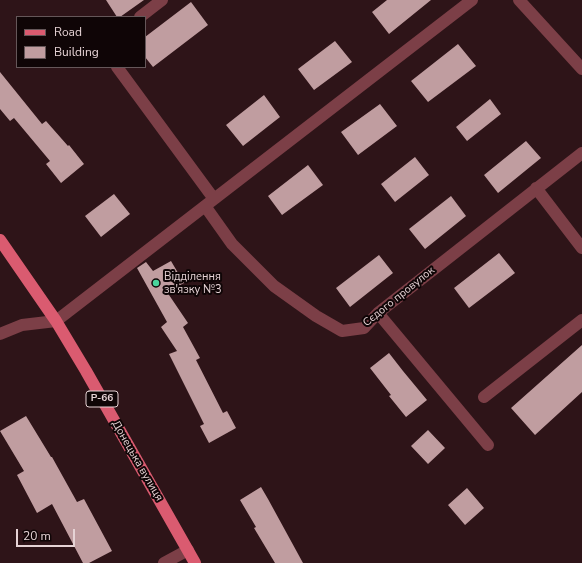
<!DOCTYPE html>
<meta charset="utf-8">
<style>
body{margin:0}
#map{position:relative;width:582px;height:563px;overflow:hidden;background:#2e1418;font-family:"Nunito Sans",sans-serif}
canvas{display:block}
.legend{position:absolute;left:16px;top:16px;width:130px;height:52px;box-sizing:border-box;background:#0f0506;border:1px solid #655759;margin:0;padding:5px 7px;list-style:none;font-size:12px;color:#e6d3d5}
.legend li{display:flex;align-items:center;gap:8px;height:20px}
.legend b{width:20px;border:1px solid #655759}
.scale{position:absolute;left:16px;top:529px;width:59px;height:18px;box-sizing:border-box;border:2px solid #e6d3d5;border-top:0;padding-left:5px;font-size:12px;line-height:14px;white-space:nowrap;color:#e6d3d5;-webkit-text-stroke:3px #0f0506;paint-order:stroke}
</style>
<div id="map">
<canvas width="582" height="563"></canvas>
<ul class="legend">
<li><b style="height:5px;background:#da5b70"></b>Road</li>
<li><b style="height:11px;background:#c09da0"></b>Building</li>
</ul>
<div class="scale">20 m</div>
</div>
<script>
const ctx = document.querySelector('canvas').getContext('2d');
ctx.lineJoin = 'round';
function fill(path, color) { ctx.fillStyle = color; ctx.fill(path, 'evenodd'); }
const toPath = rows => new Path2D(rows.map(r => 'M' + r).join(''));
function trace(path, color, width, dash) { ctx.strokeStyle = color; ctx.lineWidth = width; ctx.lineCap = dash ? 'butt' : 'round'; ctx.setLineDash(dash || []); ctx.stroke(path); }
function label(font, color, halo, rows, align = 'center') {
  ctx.font = font + ' "Nunito Sans",sans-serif'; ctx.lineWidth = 4; ctx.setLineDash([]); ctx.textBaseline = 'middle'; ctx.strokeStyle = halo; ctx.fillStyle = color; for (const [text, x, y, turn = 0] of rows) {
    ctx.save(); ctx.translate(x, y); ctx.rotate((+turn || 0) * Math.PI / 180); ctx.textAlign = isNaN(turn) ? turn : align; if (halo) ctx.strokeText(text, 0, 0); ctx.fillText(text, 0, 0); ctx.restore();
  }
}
const building = toPath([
 [106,0,144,0,120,17,117,17],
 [387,0,431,0,389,34,372,12],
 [191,2,208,25,153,67,145,57,145,37],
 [335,41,352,62,314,90,298,69],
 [458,44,476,66,428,102,411,81],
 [0,72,42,124,46,121,68,146,69,145,84,164,61,183,46,164,50,161,14,118,10,121,0,109],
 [264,95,280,117,243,146,226,125],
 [490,99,501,114,467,141,456,127],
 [380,104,397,126,358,155,341,132],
 [526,141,541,158,498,193,484,175],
 [415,157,429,175,395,202,381,184],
 [308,165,323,185,282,215,268,196],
 [114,194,130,214,101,237,85,216],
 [451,196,466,216,425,249,409,229],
 [499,253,515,273,469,308,454,288],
 [379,255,393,273,350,307,336,288],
 [171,261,184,283,167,292,188,323,183,327,200,358,196,360,223,413,227,411,236,428,209,443,200,426,204,424,169,354,177,351,161,327,167,322,137,268,146,262,153,271],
 [582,345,582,392,535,435,511,408],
 [389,353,403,371,427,400,406,417,389,396,391,395,370,368],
 [26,416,51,457,52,457,77,502,84,499,112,551,89,563,83,563,52,504,37,513,17,475,24,471,0,431],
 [428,430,445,448,428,464,411,446],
 [261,487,268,499,303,563,275,563,254,528,256,527,240,500],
 [467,488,484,508,465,525,448,505]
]);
const minor = toPath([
 [519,0,582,69],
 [140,17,162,0],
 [117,67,214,199],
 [536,188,582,248],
 [205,206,232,244,274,286,316,316,342,331,364,328,378,313,582,153],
 [378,313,488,445],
 [0,334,22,325,56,321,472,0],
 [484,397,582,320],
 [164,563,188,550]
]);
const major = toPath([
 [0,240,56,321,86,371,195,563]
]);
const markers = [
 [156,283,4,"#49d49c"]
];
const shields = [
 [102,399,32]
];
const shieldNames = [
 ["Р-66",102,399]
];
const poiNames = [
 ["Відділення",164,277],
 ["зв'язку №3",164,290]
];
const streetNames = [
 ["Сєдого провулок",399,297,-39],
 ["Донецька вулиця",137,461,60]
];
fill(building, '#c09da0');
trace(minor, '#7c3f47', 12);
trace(major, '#da5b70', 12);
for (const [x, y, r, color] of markers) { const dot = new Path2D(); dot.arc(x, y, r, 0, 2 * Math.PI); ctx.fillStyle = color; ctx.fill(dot); trace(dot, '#0f0506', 1.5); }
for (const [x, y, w] of shields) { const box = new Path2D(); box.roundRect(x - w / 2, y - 8, w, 16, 3); ctx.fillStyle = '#0f0506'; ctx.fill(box); trace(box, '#e6d3d5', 1); }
label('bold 10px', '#e6d3d5', null, shieldNames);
label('11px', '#e6d3d5', '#0f0506', poiNames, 'left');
label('11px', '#e6d3d5', '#0f0506', streetNames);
</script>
